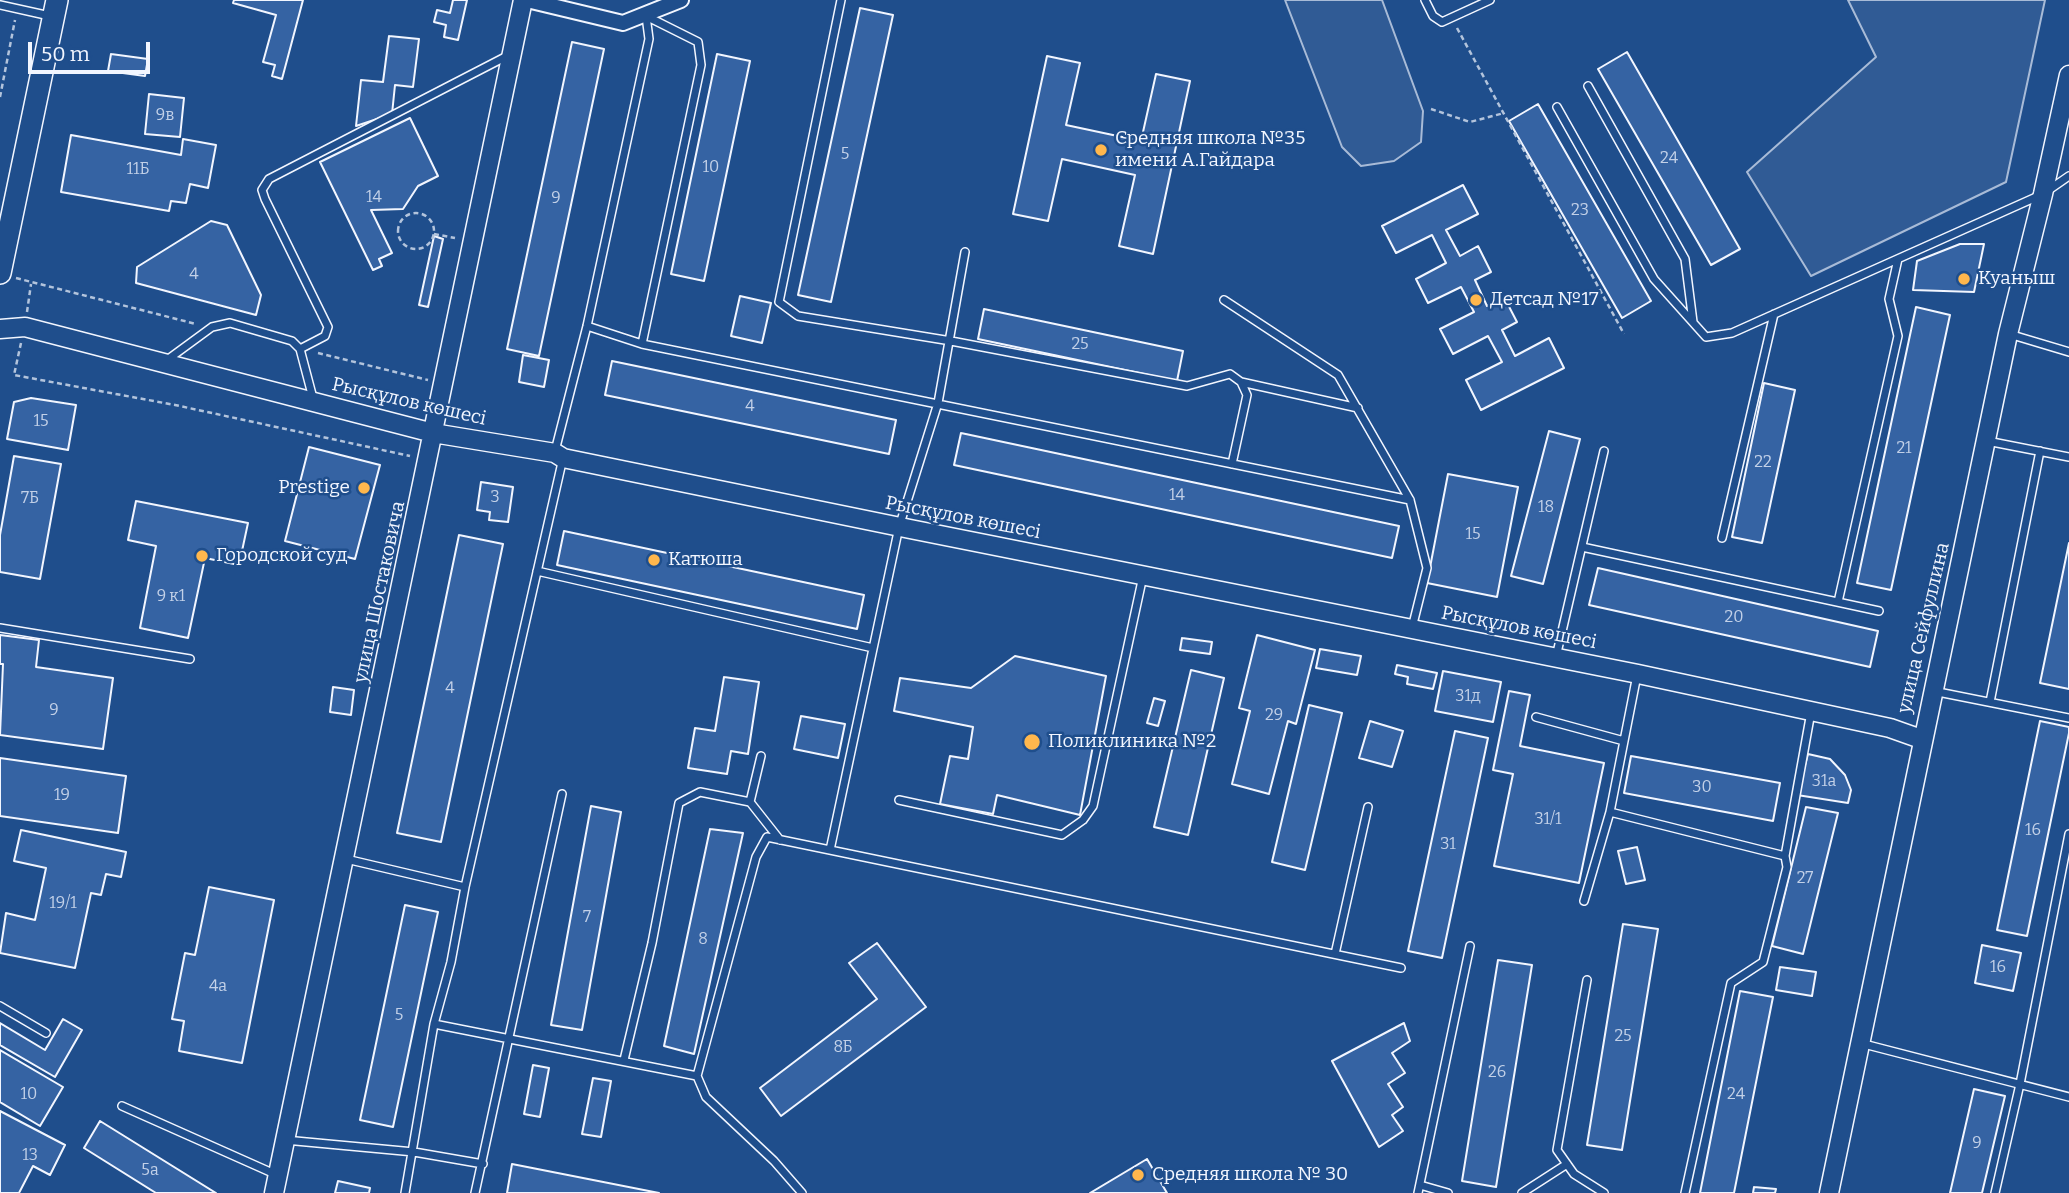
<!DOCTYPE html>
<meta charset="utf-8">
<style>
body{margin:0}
#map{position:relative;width:2069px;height:1193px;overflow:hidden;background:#1f4e8c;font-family:Bitter,serif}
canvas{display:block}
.scale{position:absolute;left:28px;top:42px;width:122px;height:32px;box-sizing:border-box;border:4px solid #f2f6ff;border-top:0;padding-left:9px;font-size:21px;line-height:24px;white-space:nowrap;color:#f2f6ff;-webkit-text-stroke:5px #1f4e8c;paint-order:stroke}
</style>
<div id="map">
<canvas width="2069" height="1193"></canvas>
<div class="scale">50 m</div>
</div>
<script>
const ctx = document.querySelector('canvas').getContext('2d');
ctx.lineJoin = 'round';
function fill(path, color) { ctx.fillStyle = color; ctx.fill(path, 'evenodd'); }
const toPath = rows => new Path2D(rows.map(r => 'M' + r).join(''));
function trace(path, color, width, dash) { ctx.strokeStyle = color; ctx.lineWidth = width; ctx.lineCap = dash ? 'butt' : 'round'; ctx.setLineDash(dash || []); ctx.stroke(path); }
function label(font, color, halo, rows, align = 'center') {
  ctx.font = font + ' Bitter,serif'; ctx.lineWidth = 5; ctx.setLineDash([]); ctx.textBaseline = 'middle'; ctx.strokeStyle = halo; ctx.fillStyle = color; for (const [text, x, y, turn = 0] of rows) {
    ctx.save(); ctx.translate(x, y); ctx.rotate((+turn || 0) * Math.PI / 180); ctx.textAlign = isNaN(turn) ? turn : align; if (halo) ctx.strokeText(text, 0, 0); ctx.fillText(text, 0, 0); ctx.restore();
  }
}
const built = toPath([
 [1285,0,1382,0,1423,111,1421,142,1394,161,1361,166,1342,147,1285,0],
 [1848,0,2045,0,2006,182,1811,276,1747,172,1876,57,1848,0]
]);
const building = toPath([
 [234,0,303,0,282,79,272,76,275,65,263,62,276,15,233,3,234,0],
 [453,0,467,0,458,40,444,37,446,25,434,22,437,10,450,13,453,0],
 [860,8,893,15,831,302,798,295,860,8],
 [389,36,419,39,413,87,395,85,392,114,356,126,361,80,383,82,389,36],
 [572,42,604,49,539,356,507,349,572,42],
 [1627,52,1740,249,1711,265,1598,69,1627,52],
 [111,54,148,59,145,76,108,71,111,54],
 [717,54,750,61,704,281,671,274,717,54],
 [1047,56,1080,63,1066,125,1141,141,1156,74,1190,81,1153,254,1119,246,1135,175,1062,159,1048,221,1013,214,1047,56],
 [149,94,184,98,180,137,145,134,149,94],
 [1538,104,1651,301,1622,318,1509,121,1538,104],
 [410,118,438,176,418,186,403,209,371,210,392,253,379,259,382,266,373,270,320,162,410,118],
 [71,135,181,155,183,139,216,145,208,188,190,184,186,203,171,201,169,211,61,192,71,135],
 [1463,185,1478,214,1446,230,1460,256,1478,246,1491,272,1475,280,1487,306,1504,297,1517,322,1502,330,1515,356,1549,338,1564,368,1481,410,1466,380,1502,362,1488,336,1453,354,1440,329,1474,312,1461,287,1428,303,1416,279,1446,263,1432,235,1396,253,1382,226,1463,185],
 [211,221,227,225,261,295,256,315,136,283,137,267,211,221],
 [434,236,443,239,428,307,419,305,434,236],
 [1960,244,1984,244,1974,292,1913,290,1917,261,1960,244],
 [740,296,771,303,762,343,731,336,740,296],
 [1916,307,1950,315,1891,590,1857,583,1916,307],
 [984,309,1183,351,1177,381,978,339,984,309],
 [523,355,549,360,544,387,519,382,523,355],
 [612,361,896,420,889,454,605,395,612,361],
 [1764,383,1795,390,1762,543,1732,537,1764,383],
 [31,398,76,405,68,450,7,439,14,402,31,398],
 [1549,431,1580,439,1543,584,1511,576,1549,431],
 [961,433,1399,526,1392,558,954,465,961,433],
 [309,447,380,465,355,559,285,541,309,447],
 [14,456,61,464,40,579,0,572,0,535,14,456],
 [1448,474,1518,487,1497,597,1427,583,1448,474],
 [481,482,513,487,508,522,489,520,490,512,477,510,481,482],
 [136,501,248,523,239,565,205,558,188,638,140,628,156,546,128,540,136,501],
 [564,531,864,595,857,629,557,565,564,531],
 [459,535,503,544,441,842,397,833,459,535],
 [2069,543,2069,689,2040,683,2069,543],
 [1598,568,1878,631,1870,667,1589,605,1598,568],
 [0,635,39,640,36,667,113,678,103,749,0,735,3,664,0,664,0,635],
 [1257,635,1315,650,1296,724,1288,721,1269,794,1232,784,1250,711,1239,708,1257,635],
 [1182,638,1212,642,1210,654,1180,650,1182,638],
 [1320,649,1361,656,1357,675,1316,668,1320,649],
 [1015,656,1106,676,1080,815,997,795,993,814,940,804,950,756,968,759,973,727,894,711,900,678,971,688,1015,656],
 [1397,665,1437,673,1433,689,1407,684,1408,677,1395,674,1397,665],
 [1191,670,1224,678,1188,835,1154,827,1191,670],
 [1443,671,1501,682,1493,722,1435,711,1443,671],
 [724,677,759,682,748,754,731,751,727,774,688,768,695,728,715,731,724,677],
 [333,687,354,690,351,715,330,712,333,687],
 [1509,691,1530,695,1520,746,1604,763,1579,883,1494,866,1513,774,1493,770,1509,691],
 [1154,698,1165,701,1158,726,1147,723,1154,698],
 [1309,705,1342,713,1305,870,1272,862,1309,705],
 [801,716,845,724,838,758,794,749,801,716],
 [1370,721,1403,731,1392,767,1359,758,1370,721],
 [2040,721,2069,727,2069,733,2027,936,1997,930,2040,721],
 [1455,731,1488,738,1442,958,1408,951,1455,731],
 [1808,754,1830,759,1845,775,1851,790,1848,803,1797,795,1808,754],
 [1631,756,1780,783,1773,821,1624,793,1631,756],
 [0,758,126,776,118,833,0,816,0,758],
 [591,806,621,812,582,1030,551,1025,591,806],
 [1806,807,1838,813,1803,954,1772,946,1806,807],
 [710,829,743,833,694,1054,664,1046,710,829],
 [21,830,126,852,121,877,106,874,101,895,91,893,75,968,0,953,6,913,35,920,46,868,14,861,21,830],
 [1637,847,1645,880,1626,884,1618,851,1637,847],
 [209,887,274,900,242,1063,179,1051,184,1021,172,1019,185,953,195,955,209,887],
 [405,905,438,912,393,1127,360,1120,405,905],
 [1623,924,1658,929,1622,1150,1587,1145,1623,924],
 [877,943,926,1007,781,1116,760,1088,877,999,849,963,877,943],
 [1982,945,2021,953,2013,991,1975,983,1982,945],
 [1498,960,1532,965,1496,1187,1462,1181,1498,960],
 [1780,967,1816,972,1812,996,1776,990,1780,967],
 [1740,991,1773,997,1734,1193,1700,1193,1740,991],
 [63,1019,82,1030,55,1077,0,1045,0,1023,45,1050,63,1019],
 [1404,1023,1410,1041,1392,1053,1405,1073,1388,1084,1403,1107,1392,1115,1403,1131,1379,1147,1332,1061,1404,1023],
 [0,1050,63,1087,40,1126,0,1102,0,1050],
 [533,1065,549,1068,540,1117,524,1114,533,1065],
 [593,1078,611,1081,601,1137,582,1134,593,1078],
 [1974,1089,2005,1096,1982,1193,1950,1193,1974,1089],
 [0,1111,65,1145,50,1175,33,1166,19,1193,0,1193,0,1111],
 [100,1121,216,1193,156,1193,84,1148,100,1121],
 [1147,1159,1167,1193,1090,1193,1147,1159],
 [512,1164,659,1193,507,1193,512,1164],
 [338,1181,370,1188,369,1193,335,1193,338,1181],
 [1754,1187,1776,1189,1775,1193,1753,1193,1754,1187]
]);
const path = toPath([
 [1457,28,1624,334],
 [0,97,15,20],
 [1431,109,1470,122,1504,113],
 '398 231a18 18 0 1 1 36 0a18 18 0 1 1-36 0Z',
 [434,234,455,238],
 [16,278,196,324],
 [27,312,31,284],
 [21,343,14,375,175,405,410,456],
 [318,353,428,380]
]);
const service = toPath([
 [841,0,779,302,798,316,951,341,1187,386,1230,374,1241,382,1247,395,1232,464],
 [1425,0,1433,16,1442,22,1490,0],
 [0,5,50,16],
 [1588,86,1685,259,1693,322],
 [1557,107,1654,279,1706,337,1732,333,2043,194,2069,176],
 [1224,300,1338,375,1410,500,1427,568,1412,628],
 [587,326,642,344,1410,500],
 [2009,334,2069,352],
 [300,349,325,336,328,327,265,199,262,190,269,179,509,55],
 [167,360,212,327,230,323,292,341,300,349,314,402],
 [1241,382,1358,408],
 [1987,441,2069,457],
 [555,451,587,326,649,39,646,16,698,42,701,65,642,344],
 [1722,538,1774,314],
 [1582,547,1879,611],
 [537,571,873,648],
 [1838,602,1898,336,1889,299,1898,259],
 [0,628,190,659],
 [1556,657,1604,451],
 [1637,675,1610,812,1785,856,1787,867,1763,962,1731,983,1685,1193],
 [1933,691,2069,718],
 [1990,702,2040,451],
 [1536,717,1624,741],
 [761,756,750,802,780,840],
 [899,800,1062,835,1083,820,1093,806,1143,576],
 [830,850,899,527,938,403,965,252],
 [1785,856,1811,712],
 [346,859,465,887],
 [1584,901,1610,812],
 [1335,954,1368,807],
 [1587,980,1557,1150,1574,1174,1604,1193],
 [0,1006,46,1033],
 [434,1024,697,1076],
 [1860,1043,2069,1097],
 [624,1060,652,943,679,803,700,792,750,802],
 [122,1106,277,1175],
 [285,1140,414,1152,483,1164],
 [1420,1185,1448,1193],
 [405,1193,434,1024,451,962,465,887,563,458],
 [475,1193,562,794],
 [802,1193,774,1161,706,1097,697,1076,756,857,767,837,1401,968],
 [1418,1193,1470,946],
 [1522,1193,1567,1164],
 [1995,1193,2020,1084,2069,834]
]);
const minor = toPath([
 [527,0,623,23,681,0]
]);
const tertiary = toPath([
 [0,329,25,327,433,433,555,453,563,458,910,529,1638,674,1890,728,1921,739],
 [274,1193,523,0],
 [1829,1193,2008,334,2043,194,2069,75]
]);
const secondary = toPath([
 [0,273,57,0]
]);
const markers = [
 [1101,150,7,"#ffb74d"],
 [1964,279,7,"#ffb74d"],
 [1476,300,7,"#ffb74d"],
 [364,488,7,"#ffb74d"],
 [202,556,7,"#ffb74d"],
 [654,560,7,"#ffb74d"],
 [1032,742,9,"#ffb74d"],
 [1138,1175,7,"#ffb74d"]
];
const numberNames = [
 ["9в",165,116],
 ["5",845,155],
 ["24",1669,159],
 ["10",711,168],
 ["11Б",138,170],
 ["14",374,198],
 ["9",556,199],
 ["23",1580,211],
 ["4",194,275],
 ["25",1080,345],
 ["4",750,407],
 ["15",41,422],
 ["21",1904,449],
 ["22",1763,463],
 ["14",1177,496],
 ["3",495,498],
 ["7Б",30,499],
 ["18",1546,508],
 ["15",1473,535],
 ["9 к1",171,597],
 ["20",1734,618],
 ["4",450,689],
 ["31д",1468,697],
 ["9",54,711],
 ["29",1274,716],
 ["31а",1824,782],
 ["30",1702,788],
 ["19",62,796],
 ["31/1",1548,820],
 ["16",2033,831],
 ["31",1448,845],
 ["27",1805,879],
 ["19/1",63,904],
 ["7",587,918],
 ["8",703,940],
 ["16",1998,968],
 ["4а",218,987],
 ["5",399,1016],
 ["25",1623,1037],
 ["8Б",843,1048],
 ["26",1497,1073],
 ["10",29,1095],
 ["24",1736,1095],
 ["9",1977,1144],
 ["13",30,1156],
 ["5а",150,1171]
];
const poiNames = [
 ["Средняя школа №35",1115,139],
 ["имени А.Гайдара",1115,161],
 ["Куаныш",1978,279],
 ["Детсад №17",1490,300],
 ["Prestige",350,488,"right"],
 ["Городской суд",216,556],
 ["Катюша",668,560],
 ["Поликлиника №2",1048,742],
 ["Средняя школа № 30",1152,1175]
];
const streetNames = [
 ["Рысқұлов көшесі",409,402,13],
 ["Рысқұлов көшесі",963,518,11],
 ["улица Шостаковича",380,592,-78],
 ["Рысқұлов көшесі",1519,628,11],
 ["улица Сейфуллина",1924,628,-77]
];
fill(built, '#305b95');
trace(built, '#a8bbd7', 2);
fill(building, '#3563a3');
trace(building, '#f2f6ff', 2);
trace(service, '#f2f6ff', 10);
trace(minor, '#f2f6ff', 18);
trace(tertiary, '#f2f6ff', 21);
trace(secondary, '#f2f6ff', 24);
trace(path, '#b3c4dc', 2.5, [5, 3.5]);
trace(service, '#1f4e8c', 7);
trace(minor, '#1f4e8c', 14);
trace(tertiary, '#1f4e8c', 18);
trace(secondary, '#1f4e8c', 21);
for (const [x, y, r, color] of markers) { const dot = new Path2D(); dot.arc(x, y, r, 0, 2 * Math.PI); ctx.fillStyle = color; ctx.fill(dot); trace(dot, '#1f4e8c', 2.5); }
label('16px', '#c3d1e8', null, numberNames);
label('19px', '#f2f6ff', '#1f4e8c', poiNames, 'left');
label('19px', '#f2f6ff', '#1f4e8c', streetNames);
</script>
